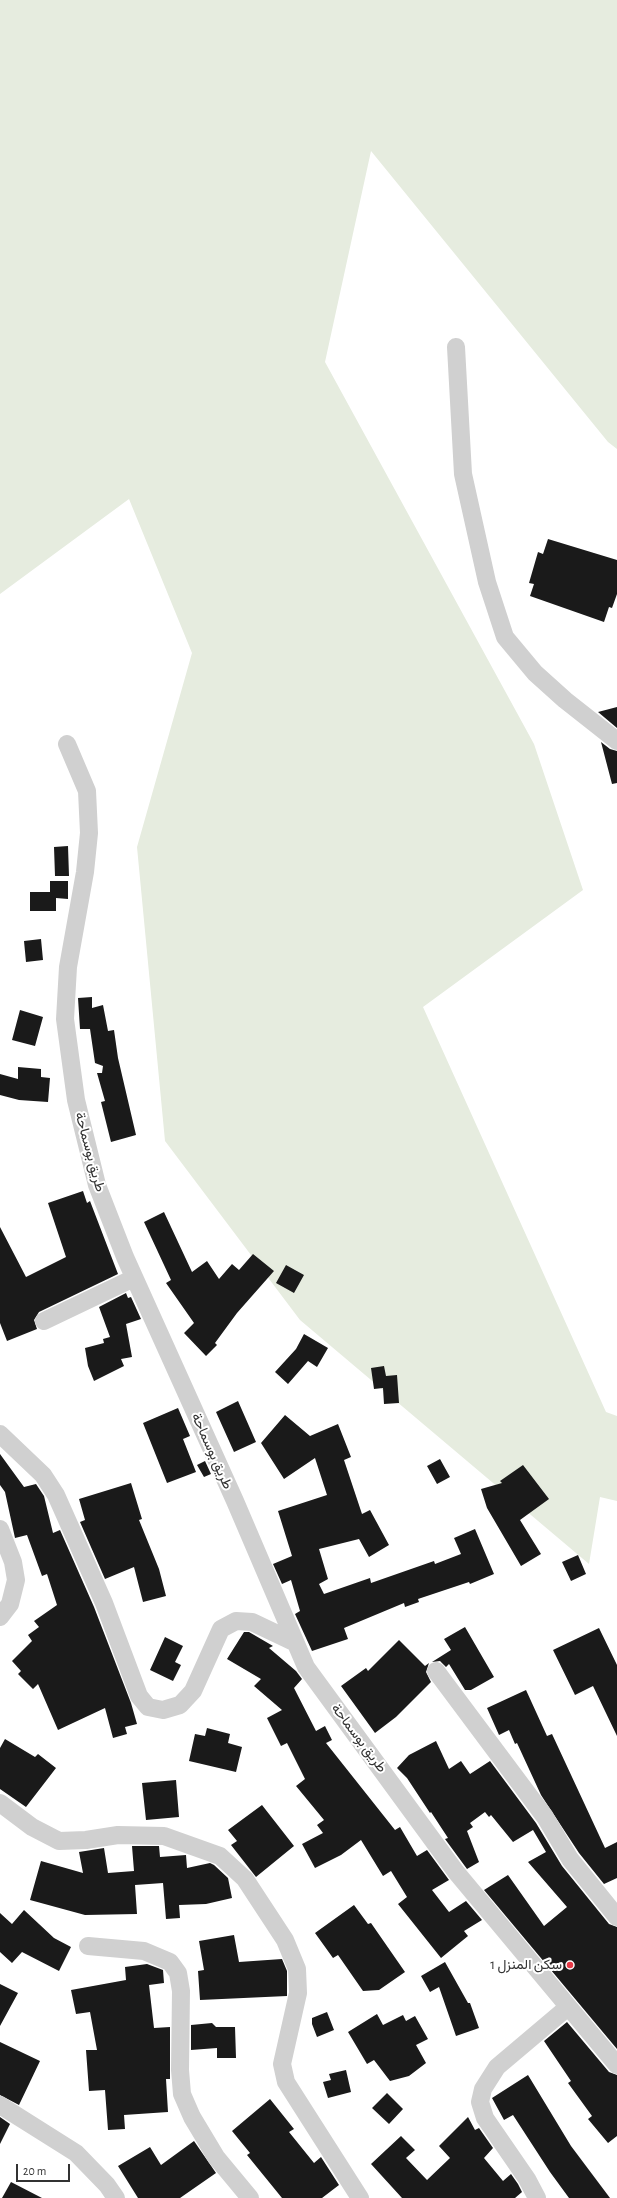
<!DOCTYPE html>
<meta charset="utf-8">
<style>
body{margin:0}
#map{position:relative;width:617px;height:2198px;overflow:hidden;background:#fff;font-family:"Alegreya Sans",sans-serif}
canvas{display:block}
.scale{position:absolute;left:16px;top:2164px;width:54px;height:18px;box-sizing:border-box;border:2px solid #333;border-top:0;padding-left:5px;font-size:12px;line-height:14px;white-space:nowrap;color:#333;-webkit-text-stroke:3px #fff;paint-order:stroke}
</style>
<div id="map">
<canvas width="617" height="2198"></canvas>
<div class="scale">20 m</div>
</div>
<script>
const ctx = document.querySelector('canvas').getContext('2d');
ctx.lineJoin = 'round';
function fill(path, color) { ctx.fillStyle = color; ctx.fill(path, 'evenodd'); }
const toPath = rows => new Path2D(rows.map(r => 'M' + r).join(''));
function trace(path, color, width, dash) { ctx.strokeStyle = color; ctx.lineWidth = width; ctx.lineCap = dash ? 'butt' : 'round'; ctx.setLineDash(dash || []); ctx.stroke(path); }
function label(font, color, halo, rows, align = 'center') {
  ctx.font = font + ' "Alegreya Sans",Vazirmatn,sans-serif'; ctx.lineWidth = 4; ctx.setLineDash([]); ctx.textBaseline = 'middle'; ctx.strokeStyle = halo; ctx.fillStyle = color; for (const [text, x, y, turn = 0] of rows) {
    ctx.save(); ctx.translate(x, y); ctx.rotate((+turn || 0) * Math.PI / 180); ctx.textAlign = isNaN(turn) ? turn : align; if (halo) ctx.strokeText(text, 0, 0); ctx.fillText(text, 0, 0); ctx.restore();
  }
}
const green = toPath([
 [0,0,617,0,617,449,608,442,371,151,325,362,534,744,583,890,423,1007,606,1412,617,1416,617,1501,600,1497,589,1564,300,1320,165,1141,137,847,192,653,129,499,0,594]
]);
const building = toPath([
 [548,539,617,560,617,594,612,608,609,607,604,622,530,596,534,584,529,583,538,552,543,554],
 [617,707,617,728,598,712],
 [601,742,610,749,617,751,617,783,612,784],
 [68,846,69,876,55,876,54,847],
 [50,881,68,881,68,899,56,898,56,911,30,911,30,892,50,892],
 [41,939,43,960,26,962,24,941],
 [92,997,92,1008,103,1005,108,1031,114,1030,118,1058,136,1135,111,1142,101,1102,105,1101,97,1073,102,1073,103,1066,95,1063,90,1029,80,1029,78,998],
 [20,1010,43,1017,35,1046,12,1040],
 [18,1067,41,1069,41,1077,50,1078,48,1102,19,1100,0,1095,0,1074,18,1079],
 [83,1191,87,1203,90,1201,118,1274,39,1312,34,1320,37,1329,7,1341,0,1323,0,1227,26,1277,66,1257,48,1203],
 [164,1212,192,1272,207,1261,219,1279,232,1264,239,1270,253,1254,274,1271,237,1313,215,1343,217,1345,206,1356,184,1333,194,1323,166,1283,171,1280,144,1222],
 [286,1265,304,1275,294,1293,276,1283],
 [126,1293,128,1298,131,1297,141,1319,126,1324,132,1357,121,1359,124,1366,94,1381,88,1366,85,1348,104,1343,103,1339,110,1337,99,1307],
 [304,1334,328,1348,317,1367,308,1361,288,1384,275,1372,296,1349],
 [384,1366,386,1376,397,1375,399,1403,384,1404,383,1388,374,1389,371,1368],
 [238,1401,256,1442,234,1452,216,1412],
 [178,1408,190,1436,183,1439,196,1472,167,1483,143,1423],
 [285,1415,310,1436,338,1424,351,1457,344,1460,362,1514,370,1510,389,1545,369,1557,359,1539,319,1549,328,1579,319,1584,324,1594,370,1578,371,1583,434,1561,435,1564,461,1554,454,1538,475,1529,494,1574,470,1584,469,1582,418,1599,419,1602,405,1607,404,1603,344,1628,348,1639,312,1651,295,1614,300,1611,291,1580,282,1584,273,1564,292,1556,278,1511,327,1495,315,1458,284,1479,261,1443],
 [0,1454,24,1487,36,1484,44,1496,53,1533,60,1530,94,1607,131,1703,137,1724,125,1727,127,1734,113,1738,105,1708,58,1730,38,1684,33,1689,18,1674,21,1671,12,1661,32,1641,28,1635,39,1627,34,1621,57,1605,47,1574,42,1576,27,1535,15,1538,5,1492,0,1485],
 [440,1459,450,1477,437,1484,427,1466],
 [205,1461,211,1474,204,1477,197,1465],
 [523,1465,549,1499,520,1520,541,1554,521,1566,487,1508,481,1489,502,1483,500,1481],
 [131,1483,142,1519,139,1520,159,1569,166,1596,143,1602,134,1567,105,1579,80,1522,85,1520,79,1499],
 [578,1555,586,1574,571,1581,562,1562],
 [465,1627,494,1677,471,1690,465,1690,449,1664,446,1667,440,1661,432,1662,451,1650,444,1639],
 [599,1628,617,1665,617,1736,593,1686,575,1695,553,1650],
 [244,1632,249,1632,273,1646,269,1648,296,1671,302,1679,294,1688,316,1731,325,1726,332,1740,326,1743,395,1830,400,1827,417,1856,427,1850,449,1880,432,1890,449,1912,466,1901,482,1920,464,1931,468,1936,441,1958,398,1904,407,1897,391,1871,383,1876,361,1840,341,1855,315,1868,302,1844,323,1833,317,1825,324,1820,296,1786,305,1779,287,1743,281,1746,267,1718,282,1710,254,1686,261,1679,227,1659],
 [165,1637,183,1646,175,1662,181,1665,173,1681,150,1670],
 [399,1640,425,1666,429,1663,426,1672,431,1682,396,1717,375,1733,341,1686,366,1668,368,1671],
 [526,1690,547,1736,552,1734,605,1848,617,1842,617,1878,604,1884,579,1853,541,1795,517,1743,515,1744,509,1730,499,1735,487,1708],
 [207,1728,230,1734,228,1743,242,1747,236,1772,189,1761,195,1734,205,1736],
 [5,1739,35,1757,38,1754,56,1768,26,1807,0,1789,0,1748],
 [436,1741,449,1769,461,1761,470,1774,490,1761,536,1823,562,1866,609,1924,617,1927,617,2049,484,1890,508,1875,544,1926,567,1907,528,1862,546,1852,533,1830,513,1842,491,1815,489,1817,485,1812,470,1823,473,1827,467,1831,479,1862,467,1869,445,1839,448,1838,431,1812,430,1813,407,1778,397,1768,409,1755],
 [176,1780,179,1817,146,1820,142,1783],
 [262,1805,294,1846,256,1877,231,1845,237,1841,228,1830],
 [132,1846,159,1846,160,1857,186,1855,187,1868,210,1863,214,1865,228,1878,232,1898,206,1904,179,1905,180,1918,166,1919,163,1883,135,1885,137,1914,85,1915,30,1900,41,1861,83,1873,79,1852,104,1848,108,1873,134,1871],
 [354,1905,368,1924,371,1923,405,1972,379,1990,363,1991,338,1955,333,1958,315,1933],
 [24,1910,54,1938,71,1947,59,1971,22,1952,12,1963,0,1952,0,1913,12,1924],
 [234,1935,239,1962,282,1959,287,1971,287,1996,200,2000,198,1971,204,1970,199,1941],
 [445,1962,468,2003,470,2003,479,2028,456,2036,439,1987,430,1992,421,1976],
 [147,1964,163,1970,164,1983,149,1985,154,2028,170,2027,170,2079,166,2079,168,2112,124,2115,125,2129,108,2130,105,2090,89,2091,86,2050,97,2050,90,2012,76,2014,71,1990,126,1980,125,1967],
 [0,1984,18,1993,0,2026],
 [327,2012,334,2030,317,2037,312,2024,312,2018],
 [377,2014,383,2025,403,2015,406,2021,415,2016,428,2039,416,2045,426,2063,409,2076,390,2081,374,2060,367,2064,348,2032],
 [567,2022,609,2072,617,2075,617,2136,608,2143,588,2119,592,2116,568,2083,571,2081,544,2041],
 [212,2023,216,2027,235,2027,236,2058,217,2058,217,2048,191,2050,191,2025],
 [0,2042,40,2061,19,2105,0,2095],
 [346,2070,351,2092,328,2098,323,2082,331,2080,329,2074],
 [528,2075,571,2146,610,2198,569,2198,550,2172,513,2115,504,2120,492,2098],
 [387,2093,403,2109,389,2124,372,2108],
 [270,2099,294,2129,289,2132,314,2163,321,2157,339,2185,322,2198,282,2198,247,2155,250,2153,232,2131],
 [0,2117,10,2124,0,2144],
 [468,2117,475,2130,479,2128,493,2148,484,2158,503,2181,511,2174,518,2184,522,2192,515,2198,402,2198,371,2164,401,2136,415,2150,406,2158,427,2180,450,2158,439,2146],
 [194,2141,216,2173,180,2198,138,2198,118,2166,150,2147,161,2165],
 [11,2182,42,2198,2,2198]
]);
const minor = toPath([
 [456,347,463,474,487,582,505,637,535,673,565,700,617,741],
 [67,744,87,791,89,833,85,872,68,967,65,1019,76,1100,97,1185,125,1257,235,1501,306,1667,456,1872,617,2065],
 [44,1321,134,1278],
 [0,1434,43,1475,56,1495,104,1603,139,1696,148,1707,163,1710,180,1705,193,1691,221,1629,236,1621,252,1622,294,1642],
 [0,1529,13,1562,16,1580,10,1604,0,1617],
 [436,1671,545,1817,570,1859,617,1917],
 [0,1803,32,1827,59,1841,86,1840,118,1835,164,1836,220,1856,245,1879,285,1940,297,1969,298,1993,282,2064,286,2082,360,2198],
 [88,1946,144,1951,170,1962,178,1973,181,1991,180,2070,182,2094,192,2117,216,2157,250,2198],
 [0,2105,76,2153,107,2185,116,2198],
 [537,2198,527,2179,485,2118,480,2102,483,2089,497,2067,568,2007]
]);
const markers = [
 [570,1965,4,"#e63946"]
];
const streetNames = [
 ["طريق بوسماحة",90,1152,75],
 ["طريق بوسماحة",212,1451,66],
 ["طريق بوسماحة",359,1738,53]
];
const poiNames = [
 ["سكن المنزل 1",562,1965]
];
fill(green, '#e6ecdf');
fill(building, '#1a1a1a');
trace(minor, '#d0d0d0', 18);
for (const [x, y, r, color] of markers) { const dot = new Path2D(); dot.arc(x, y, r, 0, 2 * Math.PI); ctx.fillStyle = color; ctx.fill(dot); trace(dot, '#fff', 1.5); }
label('14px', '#333', '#fff', streetNames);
label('14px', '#333', '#fff', poiNames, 'right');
</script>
